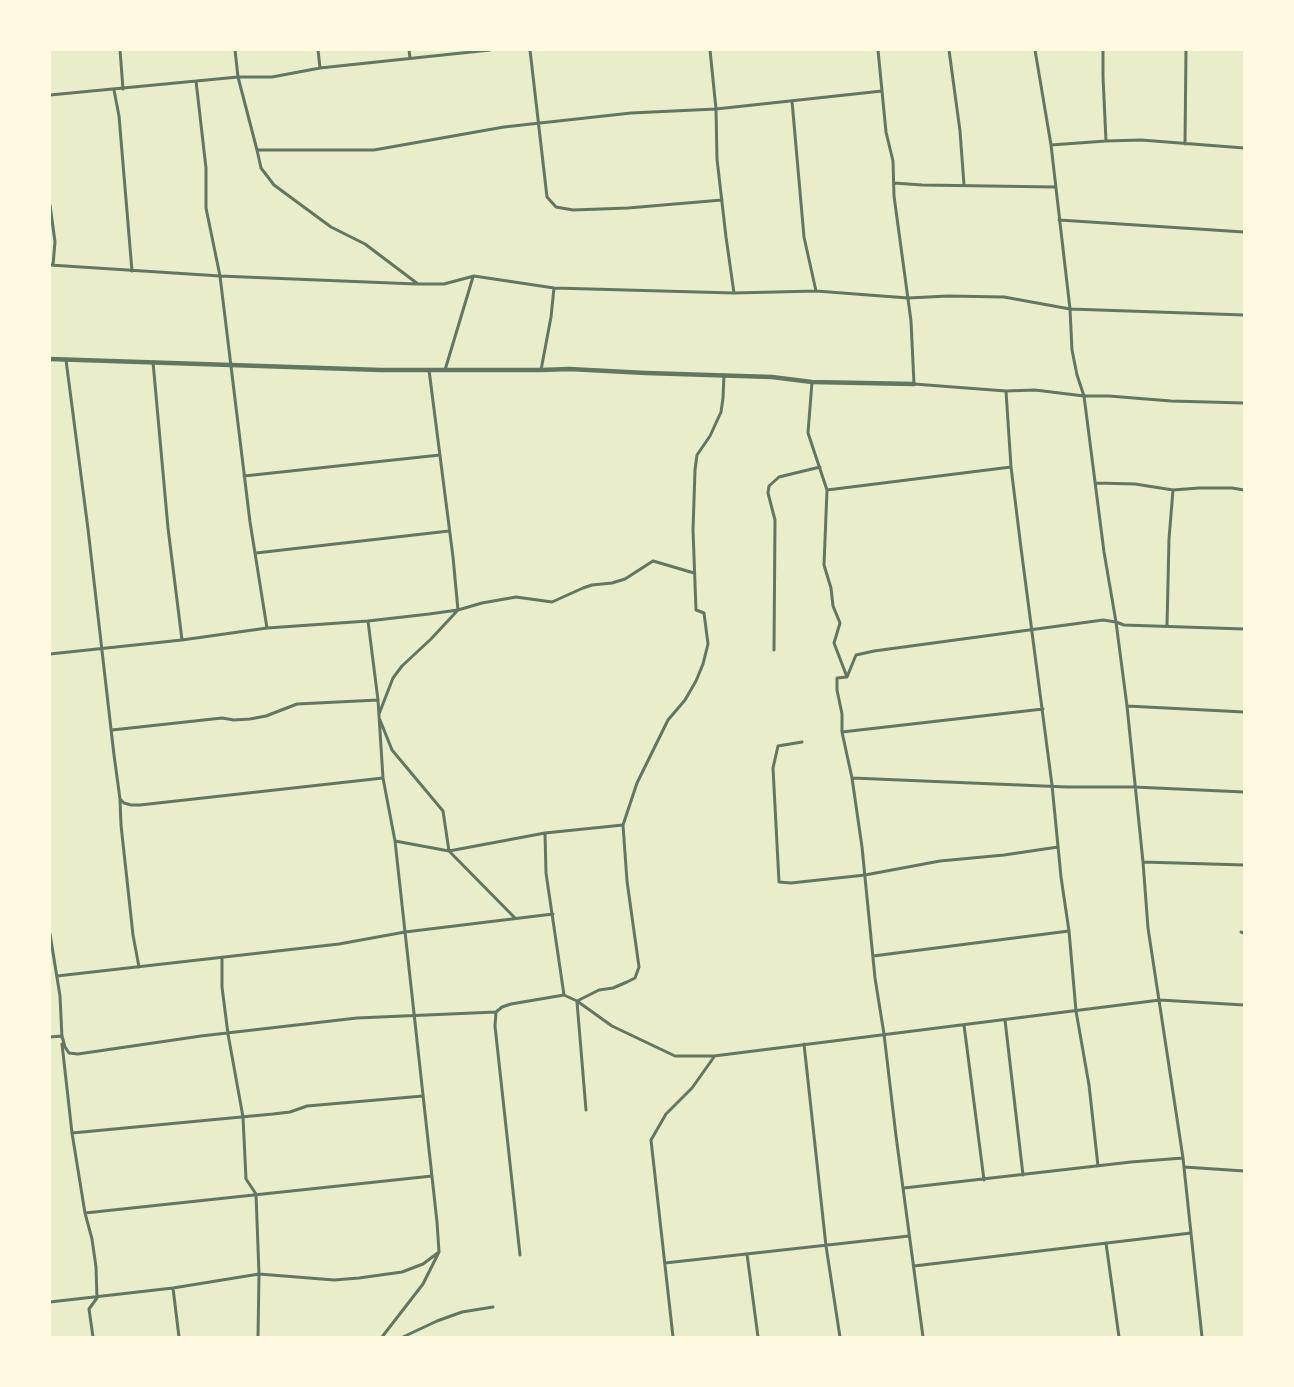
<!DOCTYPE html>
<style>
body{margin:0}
#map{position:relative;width:1294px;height:1387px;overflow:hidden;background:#e9edc9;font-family:"PT Sans Narrow",sans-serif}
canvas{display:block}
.frame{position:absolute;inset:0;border:51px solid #fefae0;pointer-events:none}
</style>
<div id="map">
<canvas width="1294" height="1387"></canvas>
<div class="frame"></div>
</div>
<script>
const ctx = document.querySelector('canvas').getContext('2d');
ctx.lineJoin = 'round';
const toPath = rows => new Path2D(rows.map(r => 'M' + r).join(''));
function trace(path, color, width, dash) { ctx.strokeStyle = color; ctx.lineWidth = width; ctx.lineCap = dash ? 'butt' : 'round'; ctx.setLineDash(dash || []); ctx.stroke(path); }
const minor = toPath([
 [120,50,123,89],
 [235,50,238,77,257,150,374,150,504,127,631,113,716,109,882,91],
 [318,50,320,68],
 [409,50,410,58],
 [530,50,547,197,556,207,573,210,628,208,722,200],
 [710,50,716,109,717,159,726,237,734,293],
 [878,50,886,132,893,161,894,196,911,321,914,384,1006,391,1035,390,1084,396,1109,396,1171,401,1244,403],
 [949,50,960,131,964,185],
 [1035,50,1051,145,1070,309,1072,350,1077,375,1084,396,1104,552,1116,622,1127,706,1143,862,1148,928,1183,1158,1202,1337],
 [1103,50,1103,77,1106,141],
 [196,81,206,168,206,208,220,276,250,522,267,628],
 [114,90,119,116,132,271],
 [50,95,238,77,272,77,320,68,490,50],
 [792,101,804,237,816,291],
 [1185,144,1186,50],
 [1051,145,1106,141,1141,140,1244,148],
 [257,150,261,168,274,185,331,227,365,244,418,284,444,284,474,276,554,288,734,293,816,291,908,298,948,296,1004,297,1070,309,1244,315],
 [894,183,922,185,1055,187],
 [50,205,55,242,53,265],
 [1059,220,1244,232],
 [50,265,220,276,416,284],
 [66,360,88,529,114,755,120,799,124,803,131,805,140,805,383,778],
 [153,362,168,528,182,640],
 [445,370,473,277],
 [541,370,551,317,554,288],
 [812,382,808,433,827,490,824,565,831,588,833,606,840,623,834,643,847,677],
 [1006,391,1011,467,1021,548,1052,785,1061,877,1069,931,1076,1011,1089,1085,1098,1166],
 [244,476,440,455],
 [1096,483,1135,484,1173,490,1199,488,1232,488,1244,490],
 [827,490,1011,467],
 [256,553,449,531],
 [368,621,378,700,383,778,395,841,437,1222,439,1252,423,1284,382,1337],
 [1167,626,1169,539,1173,490],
 [774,650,775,520,768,493,769,486,779,477,820,467],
 [50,654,182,640,267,628,368,621,429,614,458,610,482,603,516,597,552,602,583,588,592,585,612,583,625,579,653,561,694,573],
 [1127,706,1244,712],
 [379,714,393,678,402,666,431,639,458,610,453,557,429,370],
 [380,720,392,750,443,811,449,851,515,918],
 [112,730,222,718,234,720,250,719,266,716,297,704,378,700],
 [842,732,1043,709],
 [802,742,778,746,773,768,779,882,791,883,865,875,940,861,1004,855,1058,847],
 [852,778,1067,787,1134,787,1244,792],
 [120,800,121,825,133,935,139,967],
 [545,833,546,873,564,995],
 [395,841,449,851,545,833,623,825],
 [1143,862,1244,865],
 [1241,932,1244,933],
 [50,934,60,996,62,1038],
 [873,956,1069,931],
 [222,958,222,987,228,1034,243,1117,246,1179,256,1194,259,1274,258,1337],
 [57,976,339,944,405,932,553,914],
 [577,1001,599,990,613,988,627,982,635,978,639,967,627,881,623,825,637,783,668,720,685,700,696,681,703,664,708,644,704,613,696,610,693,530,695,470,697,455,710,436,721,412,723,398,724,375],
 [577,1002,586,1110],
 [496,1012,495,1026,520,1255],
 [1005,1020,1023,1175],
 [964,1025,984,1180],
 [50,1037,62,1036,65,1047,69,1053,78,1054,201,1036,357,1018,496,1012,502,1007,511,1004,564,995,577,1001,612,1026,675,1056,714,1056,1160,1000,1244,1005],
 [62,1044,72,1133,85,1213,92,1239,96,1267,97,1298,89,1309,93,1337],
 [804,1044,826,1246,840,1337],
 [72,1133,273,1114,290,1112,307,1106,423,1096],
 [1184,1167,1244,1171],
 [904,1188,1131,1162,1183,1158],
 [85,1213,432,1176],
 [1106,1243,1119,1337],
 [747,1254,758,1337],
 [665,1263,909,1236],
 [914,1266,1191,1233],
 [173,1288,179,1337],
 [50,1302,173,1288,259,1274,334,1280,359,1278,402,1272,423,1264,439,1252],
 [403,1337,437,1321,462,1312,493,1307],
 [673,1337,651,1140,666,1114,692,1088,714,1057],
 [923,1337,896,1136,884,1034,875,978,862,847,852,778,842,732,842,714,837,690,837,678,847,677,856,655,874,651,1103,620,1116,622,1124,625,1244,629]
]);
const tertiary = toPath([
 [50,359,381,370,541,370,569,369,646,373,772,377,812,382,914,384]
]);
trace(minor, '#617663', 3);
trace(tertiary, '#617663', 4.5);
</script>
